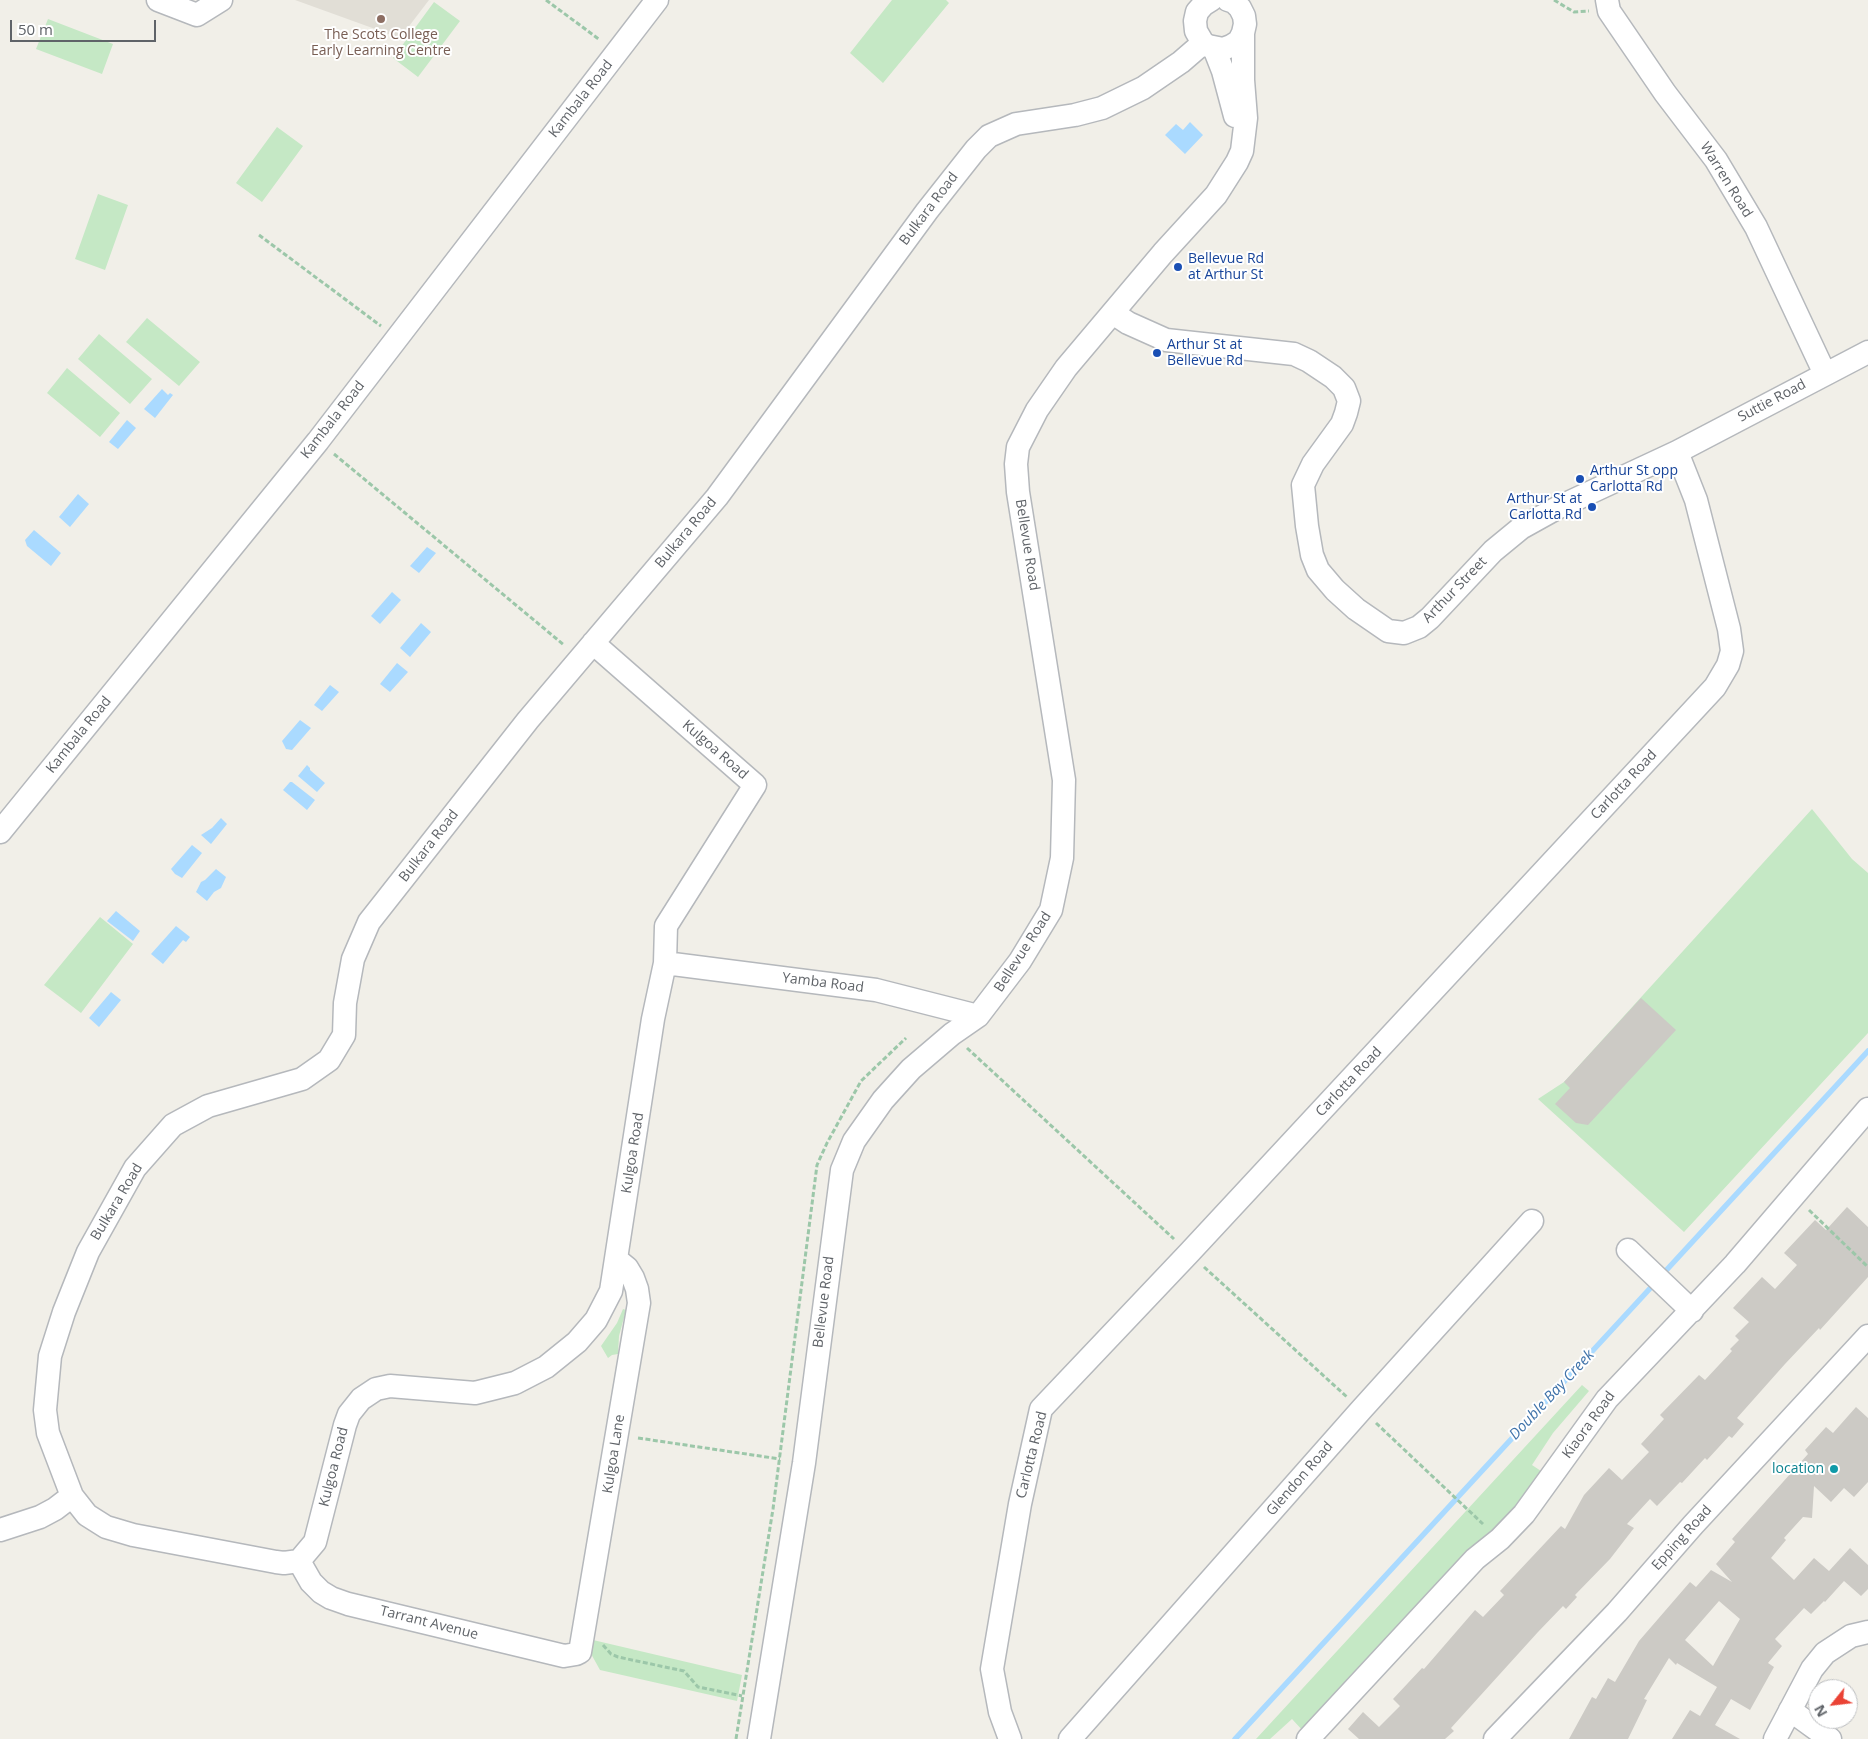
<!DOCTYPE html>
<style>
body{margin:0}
#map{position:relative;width:1868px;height:1739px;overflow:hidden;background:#f1efe8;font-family:"Open Sans",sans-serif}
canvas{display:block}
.north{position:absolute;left:1808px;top:1679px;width:50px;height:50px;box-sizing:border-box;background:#fff;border:1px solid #bfc1c3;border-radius:50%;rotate:241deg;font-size:14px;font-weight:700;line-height:20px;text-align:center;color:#5f6368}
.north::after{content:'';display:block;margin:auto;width:18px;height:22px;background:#ea4335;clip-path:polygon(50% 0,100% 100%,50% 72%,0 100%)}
.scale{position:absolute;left:10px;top:20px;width:146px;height:22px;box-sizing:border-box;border:2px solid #5f6368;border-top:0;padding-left:6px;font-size:15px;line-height:18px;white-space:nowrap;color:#5f6368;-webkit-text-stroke:4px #fff;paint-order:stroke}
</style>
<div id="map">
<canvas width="1868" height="1739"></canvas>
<div class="north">N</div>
<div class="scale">50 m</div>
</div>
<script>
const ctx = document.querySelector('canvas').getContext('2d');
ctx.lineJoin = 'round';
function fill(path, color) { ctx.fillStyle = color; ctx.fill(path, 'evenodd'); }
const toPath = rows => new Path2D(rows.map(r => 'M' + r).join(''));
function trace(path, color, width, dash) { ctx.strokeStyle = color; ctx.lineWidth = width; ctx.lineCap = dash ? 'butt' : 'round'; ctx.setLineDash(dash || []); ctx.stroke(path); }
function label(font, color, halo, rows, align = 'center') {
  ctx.font = font + ' "Open Sans",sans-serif'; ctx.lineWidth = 4; ctx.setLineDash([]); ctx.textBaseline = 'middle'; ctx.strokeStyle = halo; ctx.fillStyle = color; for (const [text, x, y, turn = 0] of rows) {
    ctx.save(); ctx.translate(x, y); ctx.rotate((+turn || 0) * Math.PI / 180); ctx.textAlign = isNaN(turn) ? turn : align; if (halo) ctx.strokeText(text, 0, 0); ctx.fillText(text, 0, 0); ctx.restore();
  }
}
const education = toPath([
 [295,0,429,0,400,38]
]);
const green = toPath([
 [892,0,946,0,949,3,883,83,850,53],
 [434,2,460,21,418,77,393,58],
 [48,19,113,44,102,74,36,49],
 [277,127,303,146,262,202,236,183],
 [98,194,128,205,105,270,75,259],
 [147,318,200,362,179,386,126,342],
 [99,334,152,379,130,404,78,359],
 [67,368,120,413,100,437,47,393],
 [1812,809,1852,859,1868,873,1868,1033,1684,1232,1538,1099,1564,1082],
 [100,917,133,944,81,1013,44,985],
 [623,1309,626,1310,619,1336,618,1354,612,1355,608,1358,601,1346,617,1323],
 [1582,1385,1589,1391,1553,1433,1532,1465,1544,1473,1499,1527,1304,1732,1292,1719,1270,1739,1256,1739],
 [593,1640,742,1675,737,1701,600,1670,590,1652]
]);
const water = toPath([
 [1190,122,1203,135,1185,154,1165,135,1176,124,1183,130],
 [162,389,168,395,170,393,173,395,155,418,144,409],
 [127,420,136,428,118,449,109,442],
 [78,494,89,504,70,527,59,517],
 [34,530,61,553,51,566,27,546,25,540],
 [427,547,436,553,419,573,410,566],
 [392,592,401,600,380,624,371,616],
 [421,623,431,632,410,657,400,648],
 [397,663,408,672,390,692,380,684],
 [330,685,339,692,322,711,314,705],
 [300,720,311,728,292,750,286,749,282,741],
 [307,765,310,768,310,770,325,783,317,792,298,776],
 [290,782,292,782,315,800,307,810,283,790],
 [221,818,227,824,211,844,201,835,212,828],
 [192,845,202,853,182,878,175,874,171,869],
 [216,869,226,877,221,888,214,892,207,901,196,892,201,882,205,880],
 [116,911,140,931,133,941,107,921],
 [176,926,190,937,186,942,183,940,163,964,151,954],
 [111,992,121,1000,99,1027,89,1018]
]);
const stream = toPath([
 [1661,1276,1868,1051],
 [1235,1739,1655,1283]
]);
const building = toPath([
 [1641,998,1676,1030,1588,1125,1576,1123,1555,1104,1570,1088,1564,1082],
 [1847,1207,1868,1227,1868,1277,1820,1330,1819,1328,1785,1364,1737,1418,1744,1424,1732,1438,1729,1436,1707,1460,1705,1458,1682,1483,1680,1482,1657,1506,1650,1499,1627,1524,1634,1528,1610,1559,1575,1595,1577,1597,1566,1609,1563,1606,1538,1632,1451,1728,1454,1731,1445,1739,1359,1739,1348,1729,1363,1712,1379,1727,1400,1706,1393,1699,1422,1668,1424,1669,1475,1610,1483,1617,1504,1595,1500,1591,1561,1526,1565,1529,1584,1495,1609,1468,1622,1480,1649,1452,1641,1444,1664,1419,1660,1415,1699,1375,1705,1380,1732,1351,1730,1349,1739,1340,1735,1336,1749,1322,1733,1308,1762,1277,1775,1289,1797,1265,1784,1253,1815,1220,1826,1230],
 [1856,1407,1868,1418,1868,1482,1854,1497,1844,1488,1831,1502,1814,1486,1812,1518,1803,1517,1784,1538,1786,1540,1771,1558,1794,1580,1814,1558,1829,1571,1850,1548,1868,1565,1868,1589,1861,1596,1844,1581,1825,1602,1824,1601,1811,1614,1804,1608,1775,1639,1782,1646,1768,1663,1774,1667,1750,1710,1731,1699,1715,1725,1740,1739,1672,1739,1690,1710,1700,1716,1717,1687,1677,1663,1676,1665,1669,1658,1644,1699,1647,1700,1628,1739,1569,1739,1592,1697,1596,1699,1608,1678,1615,1682,1639,1641,1690,1582,1696,1587,1711,1570,1732,1582,1716,1564,1735,1542,1732,1539,1808,1454,1805,1450,1826,1427,1833,1433],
 [1719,1601,1740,1619,1713,1666,1685,1640]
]);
const path = toPath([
 [546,0,600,40],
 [1554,0,1574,12,1589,11],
 [259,235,381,326],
 [334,454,564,645],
 [967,1048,1174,1239],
 [1809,1210,1868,1267],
 [1204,1267,1347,1397],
 [1376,1423,1483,1524],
 [638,1438,780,1459],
 [603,1645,611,1654,618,1657,684,1671,698,1687,742,1696],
 [736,1739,773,1509,817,1165,827,1143,861,1081,906,1038]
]);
const minor = toPath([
 [158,0,197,15,221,0],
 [1211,0,1203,5,1197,12,1195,21,1196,31,1203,43,1208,46,1223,49,1231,46,1239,41,1243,33,1245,24,1244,16,1240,8,1234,2,1228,0],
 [1607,0,1609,11,1665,93,1716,160,1756,227,1825,374],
 [1214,48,1223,71,1235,116],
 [1113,313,1128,323,1166,340,1294,354,1309,361,1333,377,1344,388,1349,401,1346,413,1342,424,1313,464,1303,485,1307,526,1312,555,1318,570,1335,590,1356,609,1388,631,1404,633,1419,627,1430,618,1493,551,1521,528,1557,508,1677,452,1868,352],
 [0,832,318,441,657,0],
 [665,963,876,990,978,1016],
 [1628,1250,1692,1311],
 [0,1530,40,1517,55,1509,72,1496],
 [299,1561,284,1563,276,1562,133,1535,106,1527,87,1515,72,1496,48,1433,45,1410,50,1356,64,1312,88,1252,135,1168,173,1125,208,1106,302,1079,329,1060,344,1035,345,1003,353,959,369,922,528,720,717,497,927,211,976,149,989,136,1016,124,1075,115,1102,108,1143,88,1181,62,1203,43],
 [299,1561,315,1542,345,1425,349,1414,361,1399,376,1389,390,1386,475,1393,515,1383,546,1367,577,1342,596,1320,611,1291,653,1019,665,963,666,926,755,785,593,643],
 [299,1561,311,1582,321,1592,331,1598,348,1604,564,1656,576,1654,580,1652,639,1303,637,1289,633,1278,627,1268,616,1259],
 [1790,1710,1830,1739],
 [759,1739,804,1463,842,1170,854,1141,883,1100,911,1069,952,1034,978,1016,1020,961,1051,910,1062,858,1064,780,1018,492,1016,464,1018,447,1037,410,1066,368,1163,253,1216,195,1237,162,1242,151,1246,118,1243,80,1243,33],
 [1010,1739,1000,1712,992,1669,1020,1504,1041,1409,1189,1253,1689,715,1715,687,1728,665,1732,651,1729,629,1696,500,1677,452],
 [1070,1739,1361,1410,1532,1221],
 [1308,1739,1475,1559,1500,1539,1524,1514,1607,1399,1735,1264,1868,1109],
 [1495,1739,1617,1612,1693,1525,1868,1336],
 [1775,1739,1812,1669,1825,1653,1851,1636,1868,1632]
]);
const markers = [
 [381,19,5,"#8d6e63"],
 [1178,267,5,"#1a4fb4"],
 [1157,353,5,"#1a4fb4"],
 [1580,479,5,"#1a4fb4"],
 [1592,507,5,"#1a4fb4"],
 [1834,1469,5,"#0f9aa8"]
];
const educationNames = [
 ["The Scots College",381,35],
 ["Early Learning Centre",381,51]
];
const streetNames = [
 ["Kambala Road",581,99,-52],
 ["Warren Road",1726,180,58],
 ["Bulkara Road",929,209,-53],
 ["Suttie Road",1772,401,-28],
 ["Kambala Road",333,420,-52],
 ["Bulkara Road",686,533,-50],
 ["Bellevue Road",1027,545,81],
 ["Arthur Street",1455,590,-46],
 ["Kambala Road",79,735,-51],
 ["Kulgoa Road",715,750,41],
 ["Carlotta Road",1624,785,-47],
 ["Bulkara Road",429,846,-52],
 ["Bellevue Road",1023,952,-57],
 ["Yamba Road",823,983,7],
 ["Carlotta Road",1349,1082,-47],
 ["Kulgoa Road",633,1153,-81],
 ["Bulkara Road",117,1202,-59],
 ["Bellevue Road",824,1302,-83],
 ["Kiaora Road",1589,1425,-54],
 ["Kulgoa Lane",614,1454,-81],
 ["Carlotta Road",1032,1455,-76],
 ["Kulgoa Road",334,1467,-76],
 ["Glendon Road",1300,1479,-49],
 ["Epping Road",1682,1538,-48],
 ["Tarrant Avenue",429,1623,14]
];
const transitNames = [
 ["Bellevue Rd",1188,259],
 ["at Arthur St",1188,275],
 ["Arthur St at",1167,345],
 ["Bellevue Rd",1167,361],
 ["Arthur St opp",1590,471],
 ["Carlotta Rd",1590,487],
 ["Arthur St at",1582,499,"right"],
 ["Carlotta Rd",1582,515,"right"]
];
const cultureNames = [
 ["location",1824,1469]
];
const waterNames = [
 ["Double Bay Creek",1552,1395,-47]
];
fill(education, '#e1ded6');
fill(green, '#c5e8c5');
fill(water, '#aadaff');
trace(stream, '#aadaff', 5.5);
fill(building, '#cccac5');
trace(minor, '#b5b8bc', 25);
trace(path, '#9cc7a9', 3, [5, 2.5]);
trace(minor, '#fff', 22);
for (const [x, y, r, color] of markers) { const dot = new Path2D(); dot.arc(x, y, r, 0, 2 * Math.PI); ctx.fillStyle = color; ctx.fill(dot); trace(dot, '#fff', 2); }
label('14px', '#785e54', '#fff', educationNames);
label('14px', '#5f6368', '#fff', streetNames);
label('14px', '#164399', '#fff', transitNames, 'left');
label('14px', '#0d838f', '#fff', cultureNames, 'right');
label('italic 15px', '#4174aa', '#fff', waterNames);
</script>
